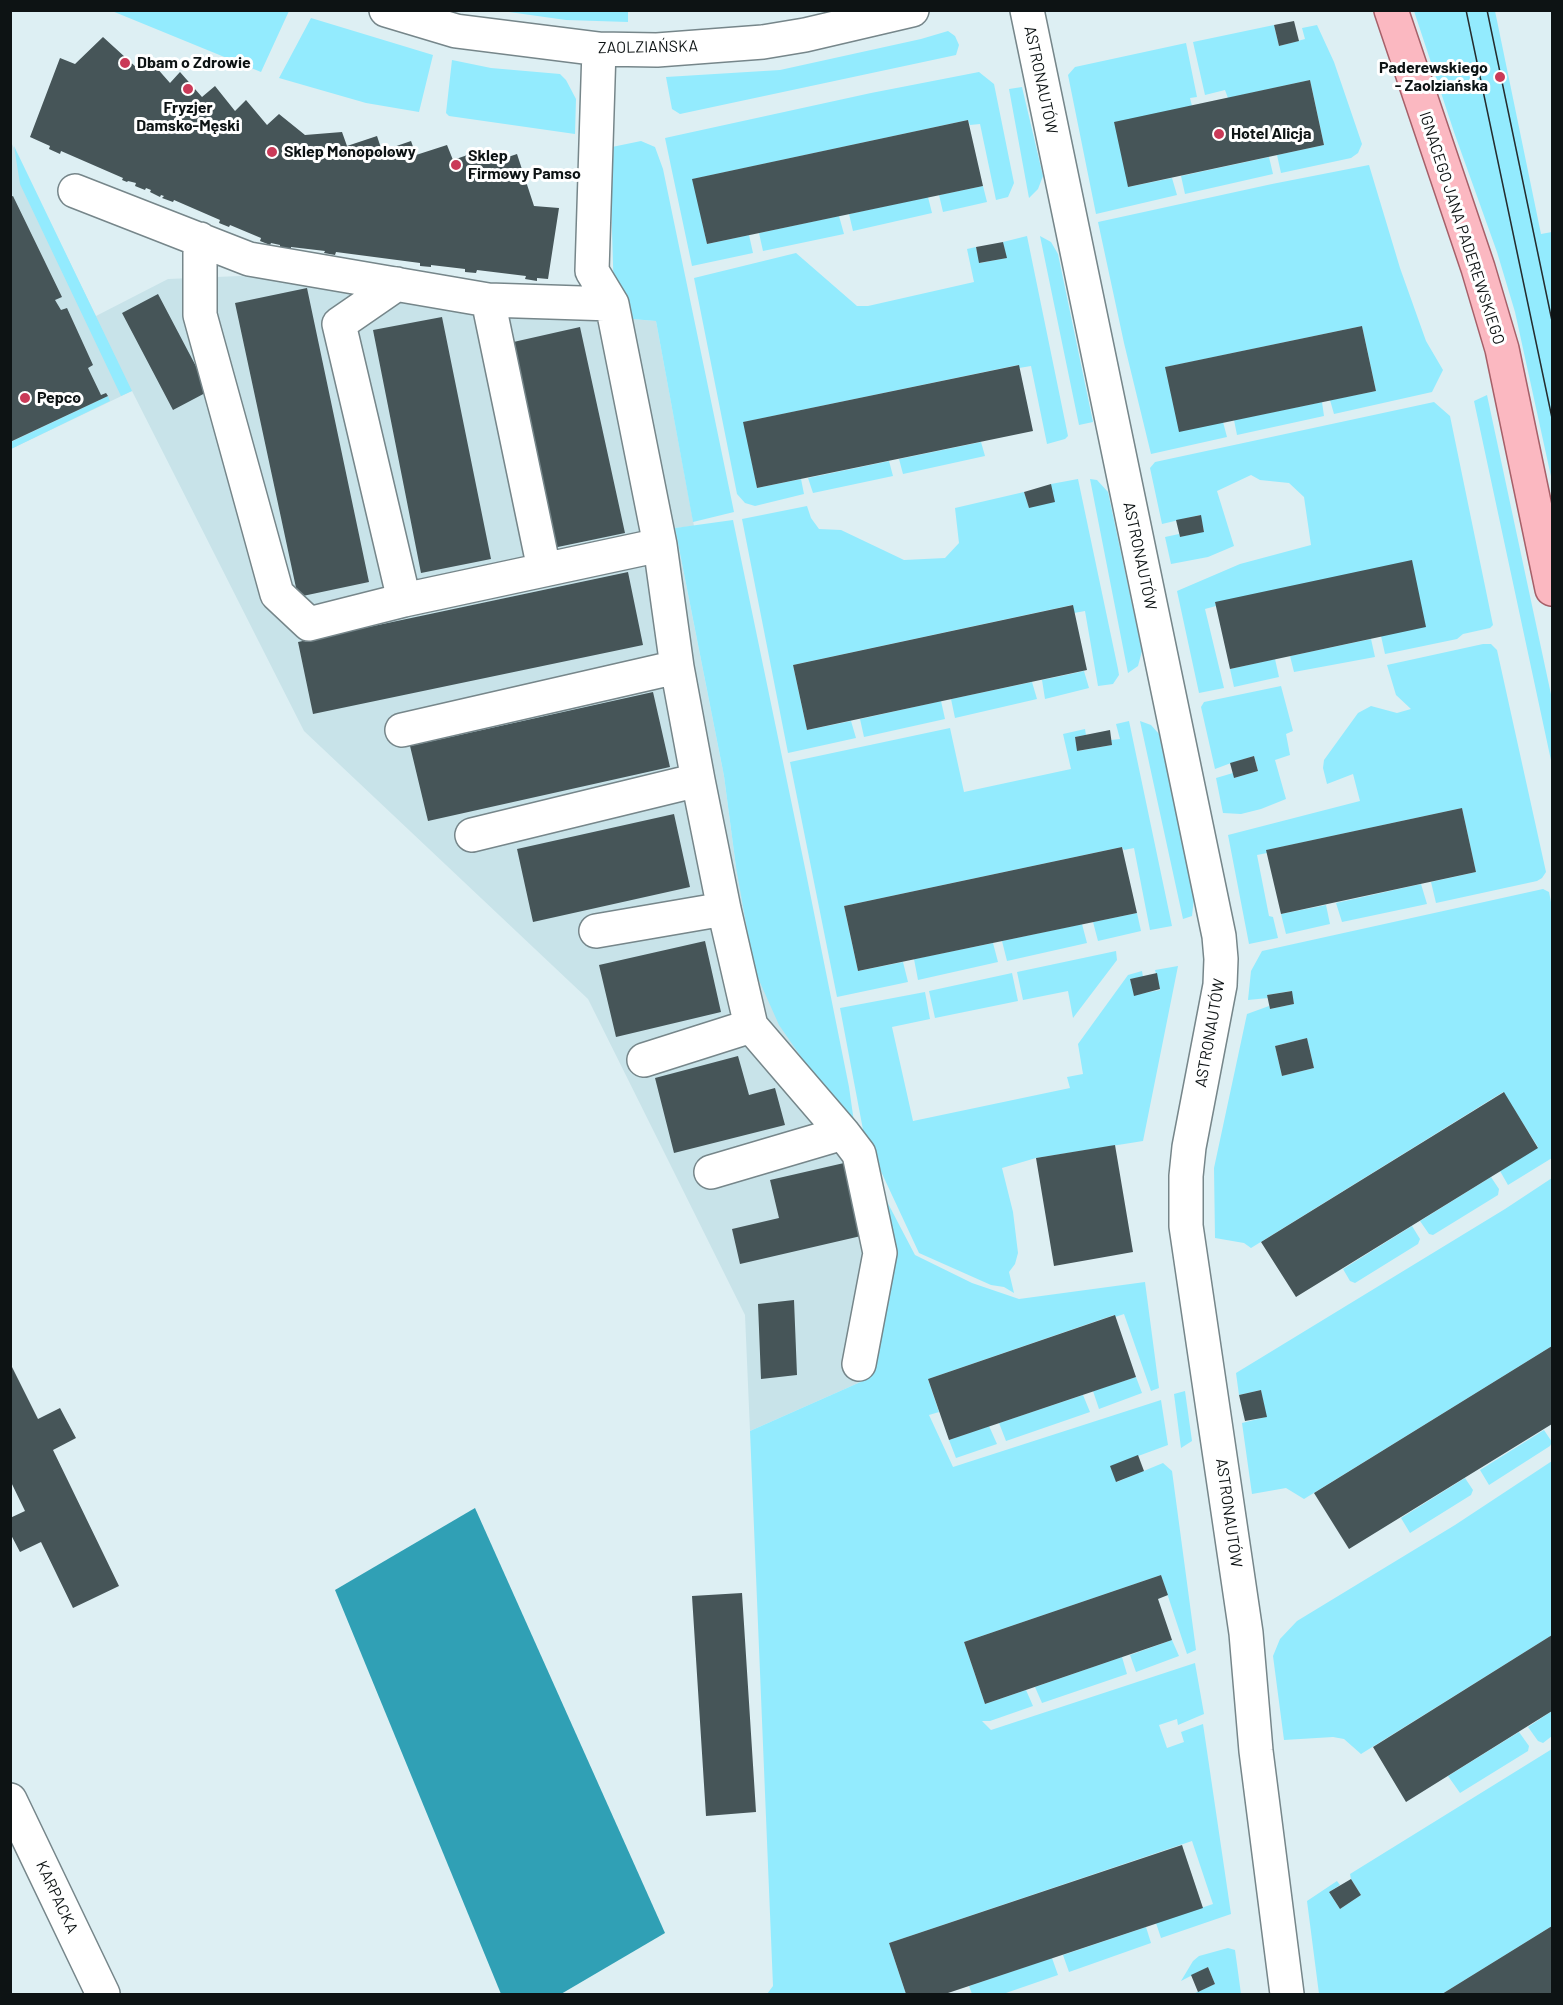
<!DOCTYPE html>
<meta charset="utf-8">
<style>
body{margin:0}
#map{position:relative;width:1563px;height:2005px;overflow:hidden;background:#ddeff3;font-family:Barlow,sans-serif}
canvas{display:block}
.frame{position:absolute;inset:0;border:12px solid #0d1314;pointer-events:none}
</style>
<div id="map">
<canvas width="1563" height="2005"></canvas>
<div class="frame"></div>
</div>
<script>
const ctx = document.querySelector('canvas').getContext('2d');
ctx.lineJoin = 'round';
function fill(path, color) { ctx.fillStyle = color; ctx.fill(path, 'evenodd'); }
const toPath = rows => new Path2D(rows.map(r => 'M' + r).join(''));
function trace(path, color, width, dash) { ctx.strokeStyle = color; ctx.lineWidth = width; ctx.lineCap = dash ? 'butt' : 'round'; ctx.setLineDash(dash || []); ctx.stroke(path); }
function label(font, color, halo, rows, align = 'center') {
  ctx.font = font + ' Barlow,sans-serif'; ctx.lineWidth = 6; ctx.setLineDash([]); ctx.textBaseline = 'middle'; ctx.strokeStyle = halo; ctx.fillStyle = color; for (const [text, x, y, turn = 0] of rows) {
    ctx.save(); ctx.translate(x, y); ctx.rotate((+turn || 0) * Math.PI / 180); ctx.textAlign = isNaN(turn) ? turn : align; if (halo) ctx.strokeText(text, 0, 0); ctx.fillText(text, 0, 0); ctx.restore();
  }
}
const built = toPath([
 [10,140,96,316,168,279,240,276,443,299,603,312,632,319,656,321,694,526,675,528,724,776,736,867,856,1136,894,1252,865,1380,750,1431,745,1315,588,999,304,731,132,391,11,449]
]);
const green = toPath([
 [112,11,289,10,289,11,261,72],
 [502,11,628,11,628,22,566,20],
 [1414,11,1495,11,1541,234,1552,232,1552,481,1515,312,1497,252,1454,132],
 [311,18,433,55,419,112,366,103,279,78],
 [1274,25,1279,46,1305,39,1302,28,1317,25,1334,62,1362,144,1358,153,1351,158,1281,173,1277,155,1324,145,1310,80,1228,98,1225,90,1205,95,1193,42],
 [948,31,955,36,959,45,956,55,680,114,672,109,666,77,780,70,921,39],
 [1186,43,1197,97,1190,98,1192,106,1128,187,1172,178,1177,195,1096,214,1068,75,1075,67],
 [452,60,491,68,560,74,566,80,576,99,575,134,449,116,446,113],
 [979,72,994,84,1014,183,1008,197,996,200,980,124,970,125,968,120,693,179,707,244,749,235,753,253,692,266,665,138,871,93],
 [1022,87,1043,176,1038,189,1029,198,1009,89],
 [641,141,655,147,663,169,734,512,693,522,656,321,632,319,614,299,611,196,612,147],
 [14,146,132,391,121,396,20,184],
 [1269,157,1273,174,1185,194,1181,176],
 [1369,165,1400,268,1426,341,1443,370,1432,392,1334,414,1330,400,1376,391,1362,326,1166,367,1223,422,1227,437,1151,454,1124,343,1098,222,1272,184],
 [983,186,987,202,943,212,939,195],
 [928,197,932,213,853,231,849,214],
 [839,216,844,234,763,251,759,233],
 [1027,236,1068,436,1065,439,1047,444,1031,366,1019,368,1018,365,744,422,757,488,801,479,804,494,755,506,745,503,737,494,694,278,796,253,857,306,868,306,974,282,967,249,976,247,980,263,1006,258,1003,242],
 [1040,236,1051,242,1058,254,1093,422,1079,425],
 [1487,395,1552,699,1552,765,1474,401],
 [108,396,110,401,11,449,11,442],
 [1322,402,1324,416,1237,435,1234,420],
 [1434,402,1450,416,1493,625,1490,628,1463,634,1457,639,1385,654,1381,636,1215,602,1216,606,1205,609,1224,688,1199,693,1177,591,1240,564,1311,545,1304,497,1289,483,1260,480,1251,475,1217,491,1234,546,1208,557,1171,564,1165,537,1179,534,1180,537,1204,531,1200,515,1162,524,1150,468,1155,462],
 [981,442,985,456,903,474,899,459],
 [889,461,893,476,813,493,808,478],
 [1078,479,1118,669,1119,675,1113,684,1098,686,1085,611,1074,613,1072,605,793,665,807,730,851,721,856,738,788,753,742,519,807,506,811,518,819,529,841,530,904,560,945,558,959,543,955,508,1024,492,1029,508,1051,484],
 [1090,479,1097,480,1108,492,1142,651,1138,666,1128,673],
 [733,520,805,868,849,1087,856,1136,779,1025,754,969,736,867,724,776,675,528],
 [1371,639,1375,657,1294,672,1290,656],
 [1483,644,1491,644,1497,650,1546,872,1542,878,1537,881,1436,903,1431,882,1476,872,1462,808,1267,850,1267,853,1257,855,1269,916,1273,917,1278,938,1249,944,1228,835,1360,801,1353,774,1327,784,1323,768,1324,760,1358,713,1371,706,1397,713,1411,709,1396,695,1387,665],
 [1275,659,1279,677,1234,687,1230,669],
 [1084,671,1089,688,1045,699,1042,680],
 [1032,682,1037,699,955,718,951,699],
 [1281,686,1293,731,1286,734,1290,755,1275,760,1286,799,1261,809,1241,814,1223,813,1216,778,1233,773,1234,778,1258,771,1254,756,1231,763,1215,769,1201,707,1204,702],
 [941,701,945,719,864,737,860,719],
 [1129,721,1172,926,1150,930,1134,848,1124,850,1122,847,844,906,858,971,903,962,908,982,837,997,790,762,950,728,964,792,1071,769,1063,734,1085,729,1086,735,1075,737,1078,751,1112,745,1111,740,1120,739,1116,724],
 [1140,721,1151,725,1159,734,1194,898,1192,916,1183,919],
 [1421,884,1427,904,1342,922,1336,903],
 [1543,889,1549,892,1552,907,1552,1158,1508,1185,1500,1171,1538,1147,1503,1092,1251,1248,1244,1243,1215,1238,1214,1168,1247,1014,1269,1006,1270,1009,1294,1004,1291,991,1267,995,1268,998,1248,1000,1251,971,1262,951],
 [1307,1038,1314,1068,1282,1076,1275,1046],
 [1326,905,1330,924,1286,934,1281,914],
 [1137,913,1141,931,1098,941,1093,922],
 [1082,924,1087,943,1007,961,1002,941],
 [993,943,998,962,918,980,914,959],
 [1116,951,1117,960,1073,1018,1068,991,1023,1000,1017,972],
 [1178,966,1143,1141,1036,1158,1002,1168,1013,1212,1018,1253,1015,1264,1009,1272,1014,1293,1004,1287,991,1285,919,1253,864,1135,840,1008,925,992,930,1019,892,1027,913,1121,1070,1088,1067,1077,1083,1074,1078,1044,1128,975,1142,971,1143,977,1130,979,1134,995,1160,990,1155,970],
 [1012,973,1018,1001,935,1018,929,991],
 [861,1152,915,1255,972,1283,1019,1299,1145,1282,1159,1388,1151,1391,1124,1314,1115,1317,1114,1315,928,1379,939,1412,929,1415,953,1467,1161,1400,1168,1445,1111,1466,1117,1482,1163,1463,1172,1471,1196,1650,1187,1654,1161,1575,964,1642,985,1704,1026,1690,1033,1706,990,1721,982,1721,991,1730,1195,1663,1204,1714,1178,1725,1177,1719,1159,1725,1167,1748,1184,1742,1181,1732,1203,1724,1231,1914,1161,1938,1156,1923,1213,1904,1192,1841,889,1943,906,1994,767,1994,773,1986,750,1431,865,1380,894,1252],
 [1491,1177,1499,1189,1498,1195,1433,1235,1429,1234,1420,1221],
 [1552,1178,1552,1346,1304,1499,1286,1488,1252,1494,1242,1423,1266,1417,1261,1390,1239,1395,1236,1373,1505,1209],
 [1412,1226,1420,1239,1418,1244,1355,1283,1350,1281,1343,1269],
 [1136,1377,1142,1393,1099,1409,1093,1391],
 [1185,1391,1192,1441,1181,1448,1174,1394],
 [1083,1395,1090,1412,1006,1441,999,1423],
 [989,1426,997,1444,956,1458,949,1440],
 [1544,1430,1552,1442,1550,1446,1489,1485,1480,1470],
 [1552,1461,1552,1635,1361,1754,1344,1739,1333,1737,1284,1740,1273,1656,1280,1639,1297,1621,1455,1525],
 [1465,1478,1473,1490,1471,1495,1410,1533,1401,1518],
 [1172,1640,1179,1656,1136,1672,1130,1655],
 [1122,1657,1127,1674,1042,1703,1035,1687],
 [1552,1711,1552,1736,1543,1743,1538,1741,1528,1727],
 [1519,1732,1529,1746,1528,1751,1460,1793,1448,1776],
 [1552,1749,1552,1926,1442,1994,1319,1994,1307,1901,1337,1881,1340,1885,1329,1892,1340,1909,1361,1895,1351,1879,1350,1874],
 [1146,1927,1151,1943,1069,1972,1063,1955],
 [1228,1948,1235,1950,1241,1994,1193,1994,1215,1984,1208,1967,1181,1981,1193,1961,1199,1956],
 [1052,1958,1058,1975,1003,1994,972,1994,969,1986]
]);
const water = toPath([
 [475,1508,665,1933,561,1994,501,1994,335,1590]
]);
const building = toPath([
 [1294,21,1299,41,1279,46,1274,25],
 [103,37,137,68,148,58,170,83,180,72,202,97,215,86,235,111,246,100,267,125,279,114,305,135,342,132,347,146,377,136,382,151,411,141,416,155,447,145,453,160,482,150,487,164,517,154,534,206,559,208,548,279,537,278,537,281,525,279,526,276,477,270,476,273,465,272,465,269,431,265,431,267,420,266,420,263,336,252,335,255,324,253,325,251,291,247,291,250,280,248,280,245,271,243,270,245,260,241,261,238,230,225,229,227,219,223,220,220,174,200,173,202,162,198,164,196,161,195,160,197,150,192,151,190,146,188,145,190,135,186,136,183,128,181,127,182,122,180,123,178,61,151,60,154,49,149,50,146,30,137,60,58,75,64],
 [1310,80,1324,145,1128,187,1114,122],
 [968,120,983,186,707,244,692,179],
 [13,196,62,297,55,300,61,310,67,308,93,365,88,368,101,395,106,393,108,396,10,442,10,197],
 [1003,242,1007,258,979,263,976,247],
 [307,288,369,582,298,597,235,303],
 [158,294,209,391,173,410,122,313],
 [442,317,491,559,421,573,373,330],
 [1362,326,1376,391,1179,432,1165,367],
 [580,327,625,533,553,548,509,343],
 [1019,365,1033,431,757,488,743,422],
 [1051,484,1055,502,1029,508,1024,492],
 [1201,515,1204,532,1180,537,1176,520],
 [1412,560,1426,627,1230,669,1215,602],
 [628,572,643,645,313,714,298,642],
 [1073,605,1087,670,807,730,793,665],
 [653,692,670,767,428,821,410,746],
 [1110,730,1112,745,1077,751,1075,737],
 [1254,756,1258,771,1234,778,1230,763],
 [1462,808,1476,872,1281,914,1266,850],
 [674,814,690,887,533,922,517,849],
 [1122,847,1137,913,858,971,844,906],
 [705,941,721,1012,616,1037,599,965],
 [1157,973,1160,989,1134,996,1130,979],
 [1292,991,1294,1004,1270,1009,1267,995],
 [1307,1038,1314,1068,1282,1076,1275,1046],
 [738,1056,749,1095,775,1088,785,1125,674,1153,655,1078],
 [1504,1092,1538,1148,1296,1297,1261,1242],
 [1115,1145,1133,1252,1054,1266,1036,1158],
 [844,1163,861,1236,740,1264,732,1229,779,1218,770,1180],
 [794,1300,797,1375,761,1379,758,1304],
 [1115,1315,1136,1377,949,1440,928,1379],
 [1552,1346,1552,1424,1349,1549,1314,1493],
 [10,1363,38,1419,60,1408,76,1438,53,1450,119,1586,73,1608,41,1542,20,1552,10,1533,10,1518,25,1511,10,1480],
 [1261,1390,1267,1417,1245,1421,1239,1395],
 [1138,1455,1144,1471,1116,1482,1110,1466],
 [1161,1575,1168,1595,1158,1599,1172,1640,985,1704,964,1642],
 [742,1593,756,1812,706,1816,692,1596],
 [1552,1635,1552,1711,1406,1802,1373,1747],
 [1182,1845,1203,1908,945,1994,906,1994,889,1943],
 [1351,1879,1361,1895,1340,1909,1329,1892],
 [1552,1926,1552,1994,1442,1994],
 [1208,1967,1215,1984,1198,1992,1191,1975]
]);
const minor = toPath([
 [386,10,456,31,599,49,657,50,763,42,805,35,912,10],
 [1027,10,1219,936,1221,959,1220,985,1189,1147,1186,1176,1186,1226,1246,1633,1256,1751,1287,1994],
 [599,49,592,271,612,304,660,545,677,667,698,780,724,909,751,1026,644,1060],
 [75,191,249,259,488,300,612,304],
 [200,239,200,315,277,594,309,624,404,600,660,545],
 [397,284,339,324,404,600],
 [488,300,544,569],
 [402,730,677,667],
 [472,835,698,780],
 [596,931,724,909],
 [843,1133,859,1154,880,1253,859,1364],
 [711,1172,843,1133,751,1026],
 [10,1800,103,1994]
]);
const major = toPath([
 [1391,10,1478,268,1502,349,1552,589]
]);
const tram = toPath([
 [1466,10,1552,418],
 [1487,10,1552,321]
]);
const markers = [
 [125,63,6,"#ca3a58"],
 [1500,77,6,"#ca3a58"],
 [188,89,6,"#ca3a58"],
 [1219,134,6,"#ca3a58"],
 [272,152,6,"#ca3a58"],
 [456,165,6,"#ca3a58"],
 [25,398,6,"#ca3a58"]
];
const streetNames = [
 ["ZAOLZIAŃSKA",648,47,-1],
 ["ASTRONAUTÓW",1041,80,78],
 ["IGNACEGO JANA PADEREWSKIEGO",1462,228,72],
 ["ASTRONAUTÓW",1140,556,78],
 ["ASTRONAUTÓW",1210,1033,-80],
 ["ASTRONAUTÓW",1229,1513,82],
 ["KARPACKA",57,1897,65]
];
const poiNames = [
 ["Dbam o Zdrowie",137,63],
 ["Paderewskiego",1488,68,"right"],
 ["- Zaolziańska",1488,86,"right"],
 ["Fryzjer",188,108,"center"],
 ["Damsko-Męski",188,126,"center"],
 ["Hotel Alicja",1231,134],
 ["Sklep Monopolowy",284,152],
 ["Sklep",468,156],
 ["Firmowy Pamso",468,174],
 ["Pepco",37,398]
];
fill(built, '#c8e3e9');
fill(green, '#93ebfe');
fill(water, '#30a0b5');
fill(building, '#465558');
trace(minor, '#76868a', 36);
trace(major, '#a66069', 36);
trace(minor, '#fff', 33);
trace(major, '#fbb8c1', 33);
trace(tram, '#252c2e', 1.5);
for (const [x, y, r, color] of markers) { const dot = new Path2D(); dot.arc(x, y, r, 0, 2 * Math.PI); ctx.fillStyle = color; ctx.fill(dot); trace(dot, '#fff', 2); }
label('16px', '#0d1314', '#fff', streetNames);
label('bold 16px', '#0d1314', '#fff', poiNames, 'left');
</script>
